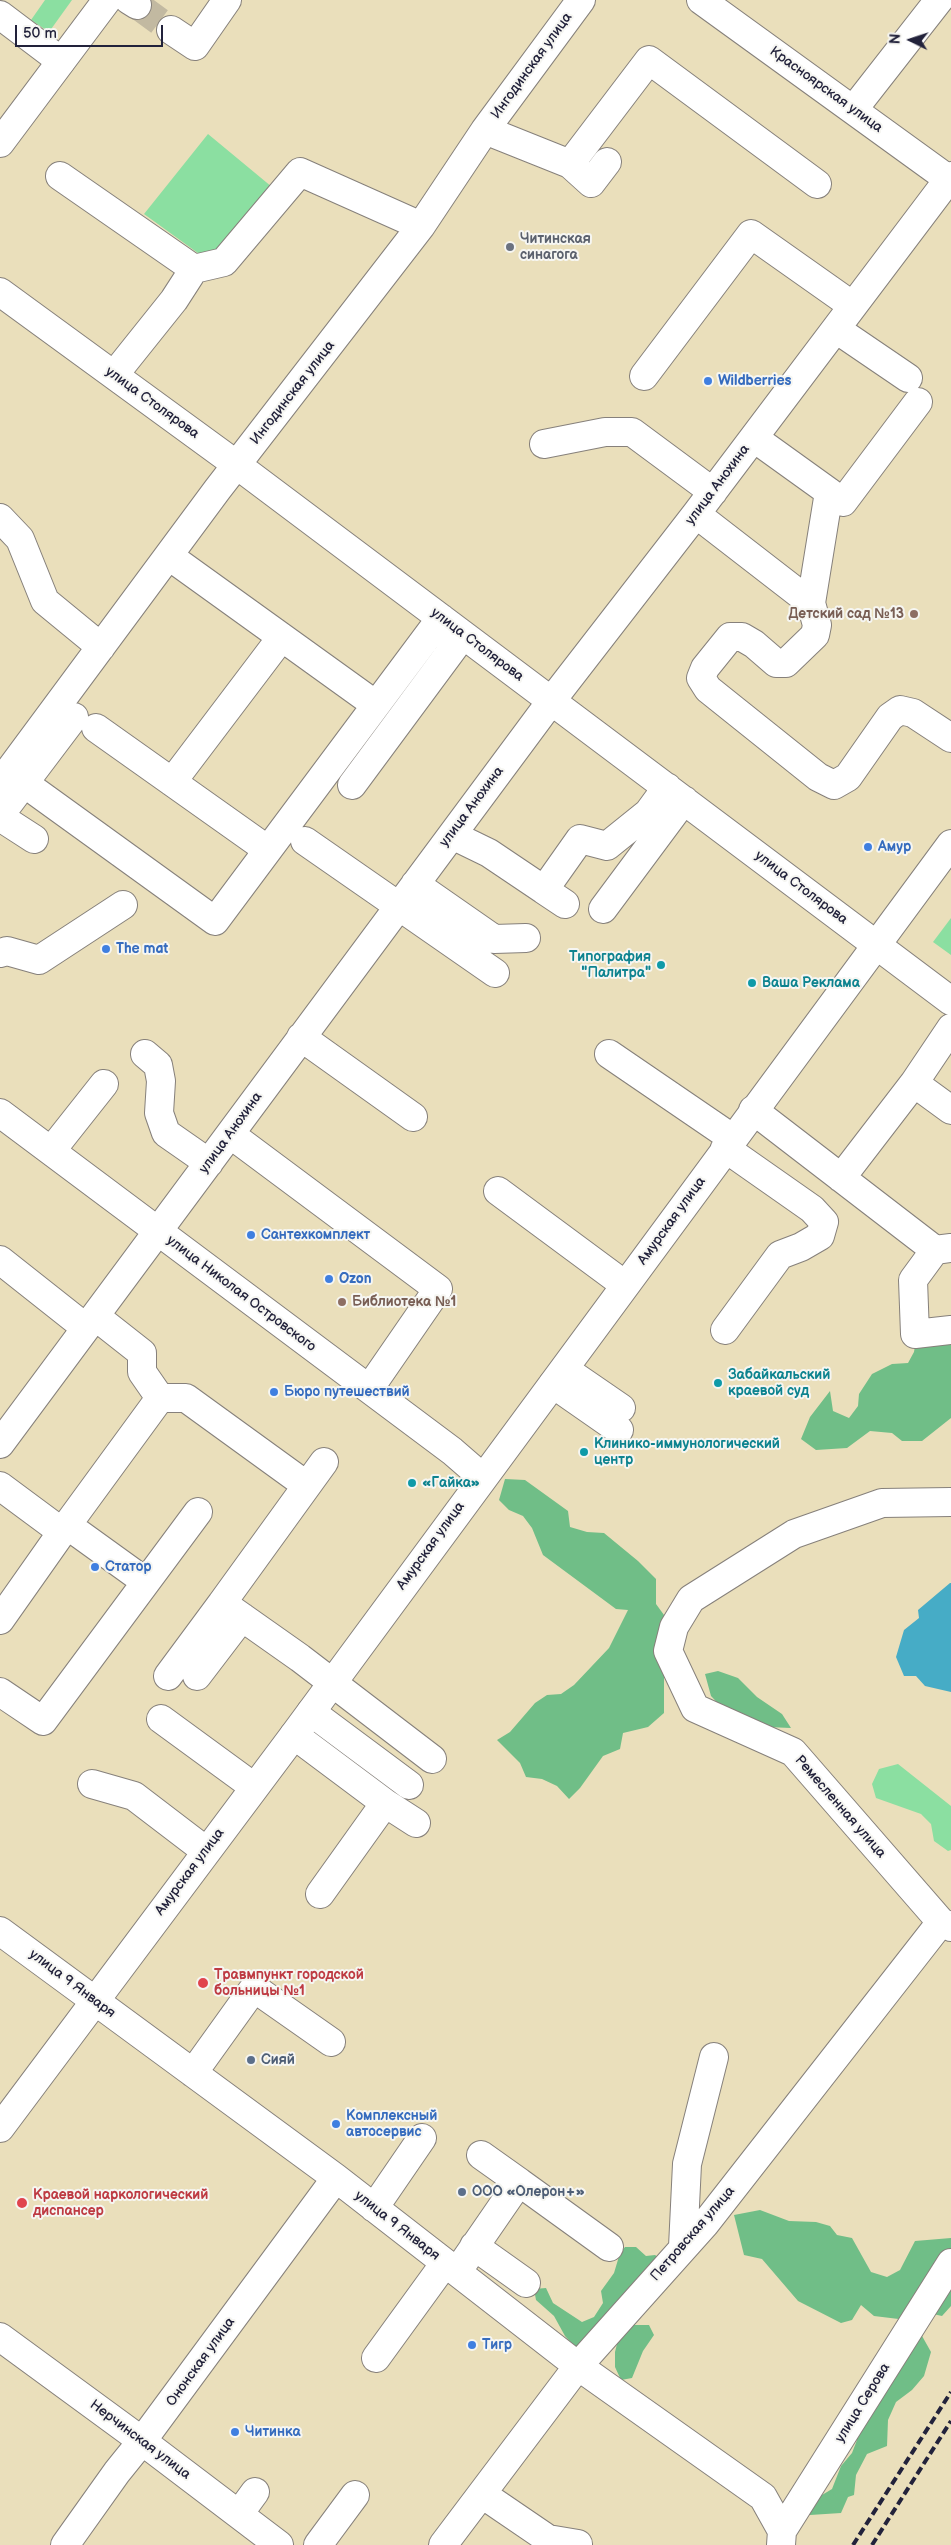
<!DOCTYPE html>
<meta charset="utf-8">
<style>
body{margin:0}
#map{position:relative;width:951px;height:2545px;overflow:hidden;background:#eadfbb;font-family:"Balsamiq Sans",sans-serif}
canvas{display:block}
.north{position:absolute;left:886px;top:15px;width:50px;height:50px;-webkit-text-stroke:4px #f6f6f2;paint-order:stroke;rotate:274deg;font-size:14px;font-weight:700;line-height:20px;text-align:center;color:#22223b}
.north::after{content:'';display:block;margin:auto;width:18px;height:22px;background:#22223b;clip-path:polygon(50% 0,100% 100%,50% 72%,0 100%)}
.scale{position:absolute;left:15px;top:25px;width:148px;height:22px;box-sizing:border-box;border:2px solid #22223b;border-top:0;padding-left:6px;font-size:15px;line-height:18px;white-space:nowrap;color:#22223b;-webkit-text-stroke:4px #f6f6f2;paint-order:stroke}
</style>
<div id="map">
<canvas width="951" height="2545"></canvas>
<div class="north">N</div>
<div class="scale">50 m</div>
</div>
<script>
const ctx = document.querySelector('canvas').getContext('2d');
ctx.lineJoin = 'round';
function fill(path, color) { ctx.fillStyle = color; ctx.fill(path, 'evenodd'); }
const toPath = rows => new Path2D(rows.map(r => 'M' + r).join(''));
function trace(path, color, width, dash) { ctx.strokeStyle = color; ctx.lineWidth = width; ctx.lineCap = dash ? 'butt' : 'round'; ctx.setLineDash(dash || []); ctx.stroke(path); }
function label(font, color, halo, rows, align = 'center') {
  ctx.font = font + ' "Balsamiq Sans",sans-serif'; ctx.lineWidth = 4; ctx.setLineDash([]); ctx.textBaseline = 'middle'; ctx.strokeStyle = halo; ctx.fillStyle = color; for (const [text, x, y, turn = 0] of rows) {
    ctx.save(); ctx.translate(x, y); ctx.rotate((+turn || 0) * Math.PI / 180); ctx.textAlign = isNaN(turn) ? turn : align; if (halo) ctx.strokeText(text, 0, 0); ctx.fillText(text, 0, 0); ctx.restore();
  }
}
const green = toPath([
 [45,0,72,0,49,32,31,20],
 [208,134,272,187,217,253,202,256,144,214],
 [951,918,951,955,933,942],
 [898,1764,951,1806,951,1850,948,1851,934,1841,931,1824,921,1814,876,1798,872,1784,879,1769]
]);
const forest = toPath([
 [951,1334,951,1418,922,1441,902,1441,892,1433,870,1431,847,1448,816,1450,801,1439,810,1417,830,1391,833,1411,849,1418,858,1406,859,1394,872,1374,892,1364,908,1363,914,1352,916,1339],
 [505,1479,525,1480,568,1511,570,1527,587,1532,604,1533,638,1561,656,1579,656,1604,664,1615,664,1713,648,1727,623,1733,620,1749,603,1756,580,1788,569,1799,557,1786,542,1779,526,1777,520,1763,497,1740,510,1732,535,1703,547,1695,561,1694,574,1685,609,1648,628,1610,616,1609,543,1555,532,1528,523,1516,509,1510,499,1500],
 [718,1671,738,1678,757,1697,782,1714,791,1728,767,1727,727,1713,711,1696,705,1674],
 [760,2210,789,2221,816,2222,830,2226,837,2235,852,2238,871,2272,887,2277,900,2270,915,2241,951,2238,951,2306,942,2316,933,2314,917,2327,931,2352,924,2376,912,2390,896,2402,888,2420,887,2446,867,2454,856,2475,854,2495,848,2497,841,2513,810,2515,807,2504,832,2489,841,2466,852,2453,857,2440,857,2422,907,2320,874,2316,861,2305,852,2320,841,2323,798,2301,762,2259,744,2255,734,2215],
 [625,2247,636,2247,646,2256,655,2255,664,2261,616,2302,596,2326,584,2346,575,2347,565,2336,554,2316,536,2300,534,2289,546,2288,553,2303,582,2322,594,2317,603,2303,601,2291,614,2273,620,2253],
 [631,2325,649,2325,654,2335,643,2351,632,2378,621,2380,615,2367,615,2352,619,2336]
]);
const water = toPath([
 [950,1583,951,1583,951,1692,925,1686,916,1676,904,1676,896,1657,904,1630,919,1618,918,1610]
]);
const minorTunnel = toPath([
 [137,5,171,30]
]);
const minor = toPath([
 [129,0,137,5],
 [701,0,951,181],
 [0,15,61,61],
 [171,30,195,46,227,0],
 [853,110,939,0],
 [485,130,570,164,591,183,607,162],
 [570,164,649,60,817,184],
 [60,176,194,269],
 [0,292,237,465,951,1001],
 [836,329,908,378],
 [114,375,174,300,194,269,224,262,300,172,421,226],
 [644,376,751,234,853,306],
 [754,438,843,502,918,402],
 [544,444,605,432,632,432,713,492],
 [696,514,811,603,817,625,815,635,786,663,776,663,754,644,742,637,730,637,705,668,701,678,708,689,818,777,834,785,848,777,890,717,900,710,913,713,951,738],
 [0,518,20,539,45,601,101,647],
 [169,556,376,705],
 [811,603,829,492],
 [96,728,268,850],
 [172,782,281,638],
 [0,783,217,490,421,226,485,130,581,0],
 [24,783,215,921,441,618],
 [352,785,463,635],
 [0,815,74,717],
 [0,817,34,839],
 [452,835,489,853,544,890,580,839,607,846,648,813,667,787],
 [305,841,495,973],
 [415,884,494,939,526,938],
 [544,890,565,904],
 [603,909,684,800],
 [0,953,7,951,39,960,123,905],
 [301,1037,413,1117],
 [145,1054,158,1065,161,1081,159,1113,166,1133,209,1163],
 [609,1054,732,1138],
 [914,1083,951,1110],
 [753,1110,935,1250,951,1248],
 [0,1113,452,1451,482,1477],
 [230,1134,438,1289,369,1389],
 [725,1148,812,1209,824,1222,820,1236,801,1247,780,1255,725,1330],
 [51,1151,104,1084],
 [841,1178,914,1083,951,1028],
 [498,1191,625,1285],
 [935,1250,913,1280,915,1334,951,1330],
 [0,1260,86,1328],
 [95,1316,142,1353,142,1372,160,1398,186,1398,306,1485],
 [573,1375,621,1408],
 [553,1384,619,1430],
 [0,1444,552,700,696,514,951,176],
 [324,1462,222,1603,300,1658,432,1759],
 [0,1486,62,1532,160,1398],
 [951,1502,882,1503,794,1534,691,1599,674,1627,668,1651,695,1708,793,1752,941,1922,951,1927],
 [67,1525,146,1582],
 [0,1620,62,1532],
 [168,1676,222,1603],
 [197,1676,242,1617],
 [0,1692,43,1721,198,1512],
 [311,1712,409,1785],
 [161,1719,254,1787],
 [294,1735,385,1803,320,1894],
 [92,1784,134,1796,206,1851],
 [385,1803,416,1823],
 [0,1931,336,2178,578,2366,763,2497,782,2531],
 [193,2073,254,1988,331,2042],
 [481,2155,519,2182],
 [374,2208,422,2138],
 [474,2246,526,2283],
 [683,2247,687,2164,714,2057],
 [457,2272,519,2182,609,2247],
 [0,2337,142,2441,279,2545],
 [376,2358,445,2263],
 [482,2494,548,2539,578,2544],
 [239,2514,255,2492],
 [65,2545,117,2472,142,2441,336,2178],
 [318,2545,355,2495],
 [443,2545,578,2366,705,2224,941,1922],
 [781,2545,782,2531,951,2263]
]);
const major = toPath([
 [0,143,107,0],
 [0,2128,294,1735,951,844]
]);
const rail = toPath([
 [853,2545,951,2392],
 [872,2545,951,2421]
]);
const markers = [
 [510,247,5,"#6b7280"],
 [708,381,5,"#3f7fe0"],
 [914,614,5,"#8d6e63"],
 [868,847,5,"#3f7fe0"],
 [106,949,5,"#3f7fe0"],
 [661,965,5,"#0f9aa8"],
 [752,983,5,"#0f9aa8"],
 [251,1235,5,"#3f7fe0"],
 [329,1279,5,"#3f7fe0"],
 [342,1302,5,"#8d6e63"],
 [718,1383,5,"#0f9aa8"],
 [274,1392,5,"#3f7fe0"],
 [584,1452,5,"#0f9aa8"],
 [412,1483,5,"#0f9aa8"],
 [95,1567,5,"#3f7fe0"],
 [203,1983,6,"#e0444e"],
 [251,2060,5,"#5c6f8a"],
 [336,2124,5,"#3f7fe0"],
 [462,2192,5,"#5c6f8a"],
 [22,2203,6,"#e0444e"],
 [472,2345,5,"#3f7fe0"],
 [235,2432,5,"#3f7fe0"]
];
const streetNames = [
 ["Ингодинская улица",532,66,-54],
 ["Красноярская улица",826,90,36],
 ["Ингодинская улица",293,393,-52],
 ["улица Столярова",152,403,36],
 ["улица Анохина",718,485,-53],
 ["улица Столярова",477,645,37],
 ["улица Анохина",472,807,-53],
 ["улица Столярова",801,888,37],
 ["улица Анохина",231,1133,-54],
 ["Амурская улица",672,1221,-54],
 ["улица Николая Островского",241,1294,37],
 ["Амурская улица",431,1546,-54],
 ["Ремесленная улица",840,1807,49],
 ["Амурская улица",190,1872,-53],
 ["улица 9 Января",72,1984,37],
 ["улица 9 Января",397,2226,38],
 ["Петровская улица",693,2234,-49],
 ["Ононская улица",201,2362,-54],
 ["улица Серова",863,2403,-58],
 ["Нерчинская улица",140,2440,37]
];
const worshipNames = [
 ["Читинская",520,239],
 ["синагога",520,255]
];
const shopNames = [
 ["Wildberries",718,381],
 ["Амур",878,847],
 ["The mat",116,949],
 ["Сантехкомплект",261,1235],
 ["Ozon",339,1279],
 ["Бюро путешествий",284,1392],
 ["Статор",105,1567],
 ["Комплексный",346,2116],
 ["автосервис",346,2132],
 ["Тигр",482,2345],
 ["Читинка",245,2432]
];
const educationNames = [
 ["Детский сад №13",904,614],
 ["Библиотека №1",352,1302,"left"]
];
const cultureNames = [
 ["Типография",651,957,"right"],
 ["\"Палитра\"",651,973,"right"],
 ["Ваша Реклама",762,983],
 ["Забайкальский",728,1375],
 ["краевой суд",728,1391],
 ["Клинико-иммунологический",594,1444],
 ["центр",594,1460],
 ["«Гайка»",422,1483]
];
const healthNames = [
 ["Травмпункт городской",214,1975],
 ["больницы №1",214,1991],
 ["Краевой наркологический",33,2195],
 ["диспансер",33,2211]
];
const serviceNames = [
 ["Сияй",261,2060],
 ["ООО «Олерон+»",472,2192]
];
fill(green, '#8bdfa1');
fill(forest, '#70be87');
fill(water, '#46acc6');
trace(minorTunnel, '#c2b9a1', 28, [28, 14]);
trace(minor, '#86807b', 30);
trace(major, '#86807b', 30);
trace(minor, '#fff', 28);
trace(major, '#fff', 28);
trace(rail, '#22223b', 4, [8, 4]);
for (const [x, y, r, color] of markers) { const dot = new Path2D(); dot.arc(x, y, r, 0, 2 * Math.PI); ctx.fillStyle = color; ctx.fill(dot); trace(dot, '#f6f6f2', 2); }
label('14px', '#22223b', '#f6f6f2', streetNames);
label('bold 14px', '#5b616d', '#f6f6f2', worshipNames, 'left');
label('bold 14px', '#366cbe', '#f6f6f2', shopNames, 'left');
label('bold 14px', '#785e54', '#f6f6f2', educationNames, 'right');
label('bold 14px', '#0d838f', '#f6f6f2', cultureNames, 'left');
label('bold 14px', '#be3a42', '#f6f6f2', healthNames, 'left');
label('bold 14px', '#4e5e75', '#f6f6f2', serviceNames, 'left');
</script>
